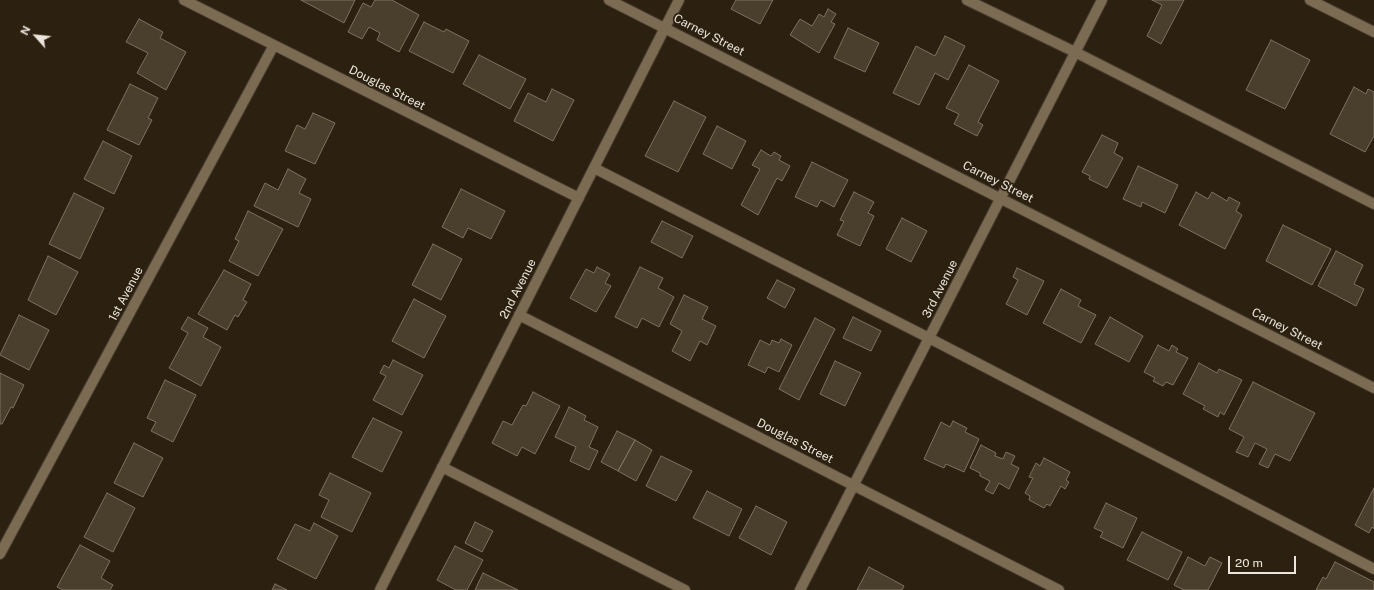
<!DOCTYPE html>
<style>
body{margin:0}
#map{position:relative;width:1374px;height:590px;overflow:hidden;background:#2c2111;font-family:"Public Sans",sans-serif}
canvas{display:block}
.north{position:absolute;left:16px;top:16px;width:40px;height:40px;-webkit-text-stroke:3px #2c2111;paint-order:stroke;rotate:297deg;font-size:11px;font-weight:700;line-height:16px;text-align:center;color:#ece5db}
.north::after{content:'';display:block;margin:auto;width:14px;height:18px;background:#ece5db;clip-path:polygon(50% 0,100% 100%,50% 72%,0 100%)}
.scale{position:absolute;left:1228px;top:556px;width:68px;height:18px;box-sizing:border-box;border:2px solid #ece5db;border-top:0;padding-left:5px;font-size:12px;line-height:14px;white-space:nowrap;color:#ece5db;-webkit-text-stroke:3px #2c2111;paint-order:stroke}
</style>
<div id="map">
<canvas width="1374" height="590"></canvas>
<div class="north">N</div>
<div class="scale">20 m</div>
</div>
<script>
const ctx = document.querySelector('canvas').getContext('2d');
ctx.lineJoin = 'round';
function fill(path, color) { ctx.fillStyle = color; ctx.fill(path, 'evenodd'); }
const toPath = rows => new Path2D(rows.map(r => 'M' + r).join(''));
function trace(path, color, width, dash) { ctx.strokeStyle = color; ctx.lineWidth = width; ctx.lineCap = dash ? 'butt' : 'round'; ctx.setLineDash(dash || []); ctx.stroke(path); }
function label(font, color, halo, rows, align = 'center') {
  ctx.font = font + ' "Public Sans",sans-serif'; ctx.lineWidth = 3.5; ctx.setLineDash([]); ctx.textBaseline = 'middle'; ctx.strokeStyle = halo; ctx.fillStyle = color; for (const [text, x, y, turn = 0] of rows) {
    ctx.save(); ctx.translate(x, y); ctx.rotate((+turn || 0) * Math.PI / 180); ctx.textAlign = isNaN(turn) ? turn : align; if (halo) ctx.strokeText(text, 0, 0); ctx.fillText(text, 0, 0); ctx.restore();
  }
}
const building = toPath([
 [301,0,355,0,344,23,301,0],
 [375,0,392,0,419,15,399,52,377,40,380,33,369,27,362,39,348,32,363,3,371,7,375,0],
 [736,0,773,0,760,24,731,9,736,0],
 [1152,0,1184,0,1161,44,1147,36,1162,5,1152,0],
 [828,9,836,14,831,22,835,24,819,53,790,35,800,19,812,26,819,14,824,17,828,9],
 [139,19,163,32,160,38,186,52,166,90,137,73,148,53,126,42,139,19],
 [424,22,444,32,446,29,469,41,453,73,409,51,424,22],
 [848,28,879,43,865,72,834,58,848,28],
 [945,36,965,46,948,80,935,73,919,105,893,93,916,46,935,56,945,36],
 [1271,40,1310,60,1285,109,1246,90,1271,40],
 [479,55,526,79,510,109,463,84,479,55],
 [969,65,999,81,978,122,983,125,977,136,954,124,959,114,946,108,969,65],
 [130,84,158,98,148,118,152,120,139,145,107,130,130,84],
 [1354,87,1366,94,1368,89,1374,92,1374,136,1365,152,1330,134,1354,87],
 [552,89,574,100,553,141,514,121,528,93,546,102,552,89],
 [674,101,706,117,678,172,645,156,674,101],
 [313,113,335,123,315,164,285,151,297,125,305,129,313,113],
 [717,126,746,141,732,169,703,154,717,126],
 [1102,135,1118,143,1114,153,1123,158,1107,188,1089,179,1090,176,1082,172,1102,135],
 [103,141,132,156,114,194,84,179,103,141],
 [761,150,771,156,774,152,781,156,779,160,790,166,782,181,777,178,758,215,741,205,760,169,752,165,761,150],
 [812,162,848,180,834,207,821,200,817,207,795,197,812,162],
 [1138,166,1178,185,1165,213,1142,202,1141,207,1123,199,1138,166],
 [288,169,306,179,299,193,311,199,298,227,254,206,265,183,278,190,288,169],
 [461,189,505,211,491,239,468,228,463,238,442,227,461,189],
 [854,192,874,202,868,213,874,216,860,246,837,235,844,221,840,220,854,192],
 [1196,192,1208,199,1212,192,1227,201,1229,197,1240,203,1236,211,1242,215,1225,249,1179,225,1196,192],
 [74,193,104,208,80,259,49,244,74,193],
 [248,211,283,229,258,276,229,261,239,241,235,239,248,211],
 [902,218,927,231,911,262,886,249,902,218],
 [662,221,693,236,682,258,651,242,662,221],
 [1283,225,1331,249,1312,285,1266,261,1283,225],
 [433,244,462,259,441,300,412,285,433,244],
 [1336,251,1363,265,1354,284,1364,289,1356,306,1318,286,1336,251],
 [48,256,78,272,56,315,28,300,48,256],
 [597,267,610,274,605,283,611,286,596,312,570,298,586,269,594,273,597,267],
 [640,267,663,278,658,288,674,297,659,327,642,318,637,328,615,317,640,267],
 [1017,268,1044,281,1027,315,1006,304,1018,280,1013,277,1017,268],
 [224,270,251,284,243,300,247,302,238,317,235,315,227,330,198,314,224,270],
 [777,280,795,289,785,308,767,298,777,280],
 [1061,289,1081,300,1078,306,1096,315,1081,343,1043,323,1061,289],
 [684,295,708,307,702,319,716,326,707,345,700,341,690,361,672,351,682,331,670,324,684,295],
 [414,299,446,316,424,358,392,341,414,299],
 [19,315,49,330,29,370,0,355,19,315],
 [188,317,208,328,203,337,221,347,201,386,169,368,188,333,181,329,188,317],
 [853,317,881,331,871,351,843,338,853,317],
 [1110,317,1143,336,1129,362,1095,344,1110,317],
 [815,318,835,329,799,400,779,389,815,318],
 [781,339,792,345,779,372,768,367,765,373,748,365,760,340,770,345,772,340,779,343,781,339],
 [1158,345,1169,351,1172,345,1178,349,1176,352,1188,358,1173,385,1166,382,1163,386,1153,381,1155,378,1144,372,1158,345],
 [393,360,423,375,402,415,373,400,386,376,380,373,384,365,389,368,393,360],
 [835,361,861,373,845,406,820,394,835,361],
 [1199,363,1217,373,1219,369,1242,380,1224,415,1220,412,1218,417,1203,409,1205,406,1183,394,1199,363],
 [0,373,24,385,13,408,11,407,2,424,0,424,0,373],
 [165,380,196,395,173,442,151,431,156,422,147,418,165,380],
 [1253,382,1315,413,1290,461,1275,454,1268,468,1259,464,1267,449,1255,443,1248,457,1236,452,1244,437,1229,429,1253,382],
 [533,392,560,406,535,454,522,447,517,456,492,443,503,421,512,425,523,405,526,406,533,392],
 [569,407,586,416,584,420,598,427,589,447,598,451,589,470,570,461,576,447,555,437,569,407],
 [373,418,402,432,382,472,352,457,373,418],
 [953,421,967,428,965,432,979,439,964,472,946,464,944,468,924,459,941,422,950,427,953,421],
 [617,431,635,440,618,471,601,462,617,431],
 [635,440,652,450,636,481,618,471,635,440],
 [134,443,163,458,143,497,114,483,134,443],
 [981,445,996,453,995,456,1003,459,1006,452,1015,456,1011,464,1019,468,1009,489,999,483,993,494,985,490,990,481,980,476,980,473,970,468,981,445],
 [661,456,692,471,676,501,646,486,661,456],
 [1044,458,1070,472,1066,480,1069,482,1065,489,1061,486,1050,506,1047,504,1044,508,1029,500,1030,496,1025,493,1033,478,1029,477,1036,463,1040,466,1044,458],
 [330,473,371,493,352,532,321,517,329,500,319,495,330,473],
 [1374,488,1374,529,1372,527,1369,533,1355,525,1374,488],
 [707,491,742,509,729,536,693,518,707,491],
 [107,493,135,508,113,552,84,537,107,493],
 [1106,503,1137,518,1123,548,1100,537,1103,532,1094,528,1106,503],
 [756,506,787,522,771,555,739,538,756,506],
 [475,522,493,531,482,552,465,543,475,522],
 [314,523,338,536,316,579,277,559,295,524,310,531,314,523],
 [1142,532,1182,552,1168,580,1127,560,1142,532],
 [80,545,110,561,101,578,113,585,110,590,63,590,57,587,80,545],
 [455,546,483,560,467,590,456,590,437,580,455,546],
 [1188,557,1205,566,1210,557,1222,563,1208,590,1184,590,1174,585,1188,557],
 [1335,562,1374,582,1374,590,1316,590,1323,577,1326,579,1335,562],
 [869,567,904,586,902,590,857,590,869,567],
 [483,573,518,590,475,590,483,573],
 [275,584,287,590,272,590,275,584]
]);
const minor = toPath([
 [184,0,579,198],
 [609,0,1374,388],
 [967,0,1075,52,1374,204],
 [1310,0,1374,32],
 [594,168,929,338,1374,569],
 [519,315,1059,590],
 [442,467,685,590],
 [0,554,274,45],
 [380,590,679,0],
 [800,590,1102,0]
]);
const streetNames = [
 ["Carney Street",709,35,27],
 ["Douglas Street",387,88,27],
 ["Carney Street",998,182,27],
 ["2nd Avenue",518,289,-63],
 ["3rd Avenue",940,289,-63],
 ["1st Avenue",126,294,-62],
 ["Carney Street",1287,329,27],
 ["Douglas Street",795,441,27]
];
fill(building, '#4a3e2d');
trace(building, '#7e715e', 1);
trace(minor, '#473c2d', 12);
trace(minor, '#7b6b53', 10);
label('12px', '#ece5db', '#2c2111', streetNames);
</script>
